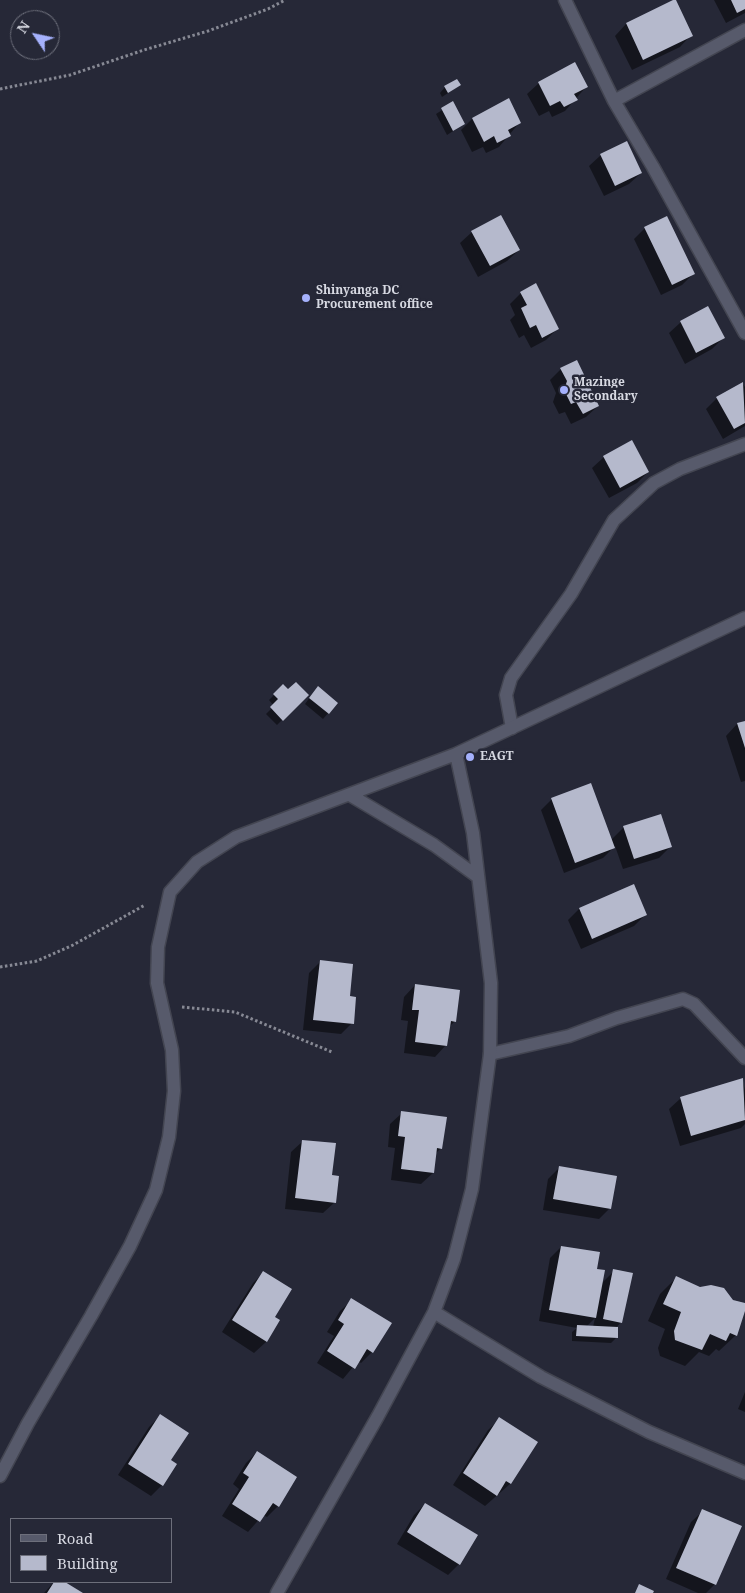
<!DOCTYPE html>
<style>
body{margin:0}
#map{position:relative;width:745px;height:1593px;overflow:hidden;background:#262837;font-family:"Noto Serif",serif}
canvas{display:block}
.legend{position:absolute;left:10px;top:1518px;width:162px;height:65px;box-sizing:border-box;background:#262837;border:1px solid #6d6f7b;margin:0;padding:6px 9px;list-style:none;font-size:15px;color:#d7d9e2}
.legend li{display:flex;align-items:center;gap:10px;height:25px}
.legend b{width:25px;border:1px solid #6d6f7b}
.north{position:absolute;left:10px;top:10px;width:50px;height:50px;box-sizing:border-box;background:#262837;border:1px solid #6d6f7b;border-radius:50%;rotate:304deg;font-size:14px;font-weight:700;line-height:20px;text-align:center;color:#d7d9e2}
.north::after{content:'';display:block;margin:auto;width:18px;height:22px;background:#a5b1fc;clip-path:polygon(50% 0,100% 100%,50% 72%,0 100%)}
</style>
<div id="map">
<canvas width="745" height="1593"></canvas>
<ul class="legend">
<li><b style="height:6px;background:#575a6b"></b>Road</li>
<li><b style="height:14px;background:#b5b9cc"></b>Building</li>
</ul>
<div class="north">N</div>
</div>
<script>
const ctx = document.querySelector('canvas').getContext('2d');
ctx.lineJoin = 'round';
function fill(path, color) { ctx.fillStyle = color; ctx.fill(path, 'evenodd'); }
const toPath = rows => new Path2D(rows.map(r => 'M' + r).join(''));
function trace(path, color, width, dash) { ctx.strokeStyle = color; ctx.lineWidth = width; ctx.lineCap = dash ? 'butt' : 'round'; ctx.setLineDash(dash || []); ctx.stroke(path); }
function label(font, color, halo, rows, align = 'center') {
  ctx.font = font + ' "Noto Serif",serif'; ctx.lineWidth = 5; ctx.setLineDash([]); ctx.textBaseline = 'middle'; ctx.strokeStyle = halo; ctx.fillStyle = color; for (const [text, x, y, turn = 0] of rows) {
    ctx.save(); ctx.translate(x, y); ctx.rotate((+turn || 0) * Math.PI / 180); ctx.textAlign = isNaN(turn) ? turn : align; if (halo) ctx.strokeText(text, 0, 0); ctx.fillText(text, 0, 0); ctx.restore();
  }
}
const shadow = toPath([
 [714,0,745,0,745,13,726,23],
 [675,1,691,35,680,47,632,70,615,36,626,24],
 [539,83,586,87,565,111,552,117,549,111,539,116,527,94],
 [460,85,442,97,440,93,445,87],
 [508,100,520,122,499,147,486,153,483,147,472,152,461,130,472,119],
 [453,103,464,124,447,135,436,114],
 [601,155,641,173,629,184,604,196,589,166],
 [645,228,693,274,682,285,661,295,634,239],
 [472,232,519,250,507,261,478,277,460,243],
 [521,293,557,329,546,340,531,348,524,335,519,338,510,320,515,315,510,304],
 [681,322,723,338,712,349,685,364,669,333],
 [561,369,598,406,586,417,571,424,565,412,559,414,553,402,556,393,550,380],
 [743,384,745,387,745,426,723,439,706,409,717,398],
 [631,442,648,472,637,483,609,498,592,468,604,457],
 [283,686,288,691,307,695,277,725,266,714,274,706,269,700],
 [313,693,337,703,323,719,305,704],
 [745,722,745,781,741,782,726,736,737,724],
 [552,799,611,840,624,827,670,847,659,858,623,869,615,846,603,858,564,873,541,810],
 [579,909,645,915,634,926,581,949,568,920],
 [320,962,352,1023,341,1034,303,1030,309,973],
 [415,985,455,1021,449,1027,446,1045,435,1057,404,1053,408,1021,401,1020,404,997],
 [742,1079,745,1090,745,1124,741,1128,680,1146,669,1109,681,1098],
 [402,1113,441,1148,435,1154,433,1173,421,1184,391,1180,395,1148,388,1147,390,1124],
 [303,1141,330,1176,335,1202,323,1213,285,1209,291,1152],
 [559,1168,610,1208,599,1219,543,1210,548,1179],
 [561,1247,596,1270,602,1283,614,1271,621,1322,615,1329,616,1338,611,1343,572,1341,572,1332,577,1328,539,1321,550,1258],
 [595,1318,593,1327,586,1327],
 [264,1272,273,1317,279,1321,266,1342,254,1353,222,1332,253,1283],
 [676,1278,745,1305,736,1335,719,1351,716,1349,709,1356,699,1352,685,1366,660,1356,658,1348,665,1329,648,1321,660,1294],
 [352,1300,372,1352,361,1363,358,1361,343,1379,317,1363,334,1336,327,1332,340,1311],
 [745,1392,745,1412,738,1409],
 [160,1416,170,1461,162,1485,151,1496,118,1475,149,1427],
 [500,1419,536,1442,510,1484,485,1506,453,1485,488,1430],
 [257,1452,278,1506,267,1517,263,1515,248,1532,222,1516,239,1489,233,1484,246,1463],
 [425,1504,459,1564,448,1575,397,1544,414,1515],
 [703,1511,715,1584,706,1593,698,1593,666,1579,691,1522],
 [54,1582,63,1582,80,1593,44,1593]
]);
const building = toPath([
 [673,0,676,0,693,36,643,60,626,23],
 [731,0,745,0,745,9,737,13],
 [575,62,588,87,574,94,578,100,564,107,560,101,550,106,538,82],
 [457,79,461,85,448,93,444,86],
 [509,98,521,123,508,130,511,136,497,143,494,136,484,142,472,118],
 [453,101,465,124,453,131,441,108],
 [627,141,642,173,615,186,600,154],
 [501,215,520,250,490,266,471,231],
 [667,216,695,274,672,285,644,227],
 [536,283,559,329,542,338,536,325,530,328,521,308,527,305,520,292],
 [708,306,725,338,696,353,680,321],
 [577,360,599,406,583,414,576,402,571,404,564,390,567,381,560,368],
 [743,382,745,423,734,429,716,397],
 [632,440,649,472,620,488,603,456],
 [296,682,309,695,283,721,270,707,278,699,273,694,283,684,288,689],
 [318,686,338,703,329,714,309,698],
 [745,721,745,748,737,723],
 [591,783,615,848,575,863,551,798],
 [661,814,672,847,634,859,623,826],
 [634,884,647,915,592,939,579,908],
 [320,960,353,964,350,996,356,997,354,1024,313,1020],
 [415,984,460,990,456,1022,451,1021,447,1046,415,1042,419,1010,412,1010],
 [743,1078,745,1120,691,1136,680,1097],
 [401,1111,447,1117,442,1149,437,1148,434,1173,401,1169,405,1137,398,1136],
 [302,1140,336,1143,332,1175,339,1176,336,1203,295,1198],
 [559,1166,617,1176,611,1209,553,1199],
 [561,1246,600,1252,597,1269,605,1270,596,1318,549,1310],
 [613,1269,633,1273,622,1323,603,1319],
 [263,1271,292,1289,275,1317,280,1320,267,1342,232,1320],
 [676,1276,700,1287,711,1285,724,1288,733,1300,745,1303,745,1311,737,1336,730,1333,726,1341,710,1334,702,1350,675,1340,674,1331,681,1312,663,1304],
 [351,1298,392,1323,373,1353,367,1349,355,1369,327,1351,344,1324,338,1320],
 [577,1325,618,1327,618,1338,576,1336],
 [160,1414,189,1433,171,1460,177,1464,163,1486,128,1464],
 [499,1417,538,1442,511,1484,506,1481,497,1496,463,1473],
 [257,1451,297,1477,279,1507,273,1503,260,1522,232,1504,249,1477,243,1473],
 [425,1503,478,1535,460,1565,407,1532],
 [702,1509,742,1526,716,1585,676,1568],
 [54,1582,65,1582,83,1593,47,1593],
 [639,1584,654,1591,653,1593,635,1593]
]);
const path = toPath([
 [0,89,70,75,144,50,208,31,268,9,285,0],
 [0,967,37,961,73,945,145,905],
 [182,1007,235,1012,332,1052]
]);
const lane = toPath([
 [565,0,614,101,653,167,745,333],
 [614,101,745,30],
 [512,728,506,695,511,678,571,594,614,520,654,483,680,469,745,444],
 [490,1054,569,1036,617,1018,683,999,694,1004,745,1058]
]);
const street = toPath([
 [350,795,434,845,478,877],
 [434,1312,541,1377,649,1432,745,1473],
 [0,1476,28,1423,91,1316,130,1246,156,1190,169,1137,174,1091,172,1050,157,983,158,947,170,892,197,862,236,837,456,754,745,618],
 [277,1593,378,1416,434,1312,454,1259,472,1189,490,1054,491,983,473,833,456,754]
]);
const markers = [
 [306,298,5,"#a5b1fc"],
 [564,390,5,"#a5b1fc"],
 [470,757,5,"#a5b1fc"]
];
const poiNames = [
 ["Shinyanga DC",316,291],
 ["Procurement office",316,305],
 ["Mazinge",574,383],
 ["Secondary",574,397],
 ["EAGT",480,757]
];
fill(shadow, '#0007');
fill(building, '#b5b9cc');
trace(lane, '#434551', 15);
trace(street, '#434551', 15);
trace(path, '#878994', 3, [2.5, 2.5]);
trace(lane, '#575a6b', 12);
trace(street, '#575a6b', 12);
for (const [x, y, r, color] of markers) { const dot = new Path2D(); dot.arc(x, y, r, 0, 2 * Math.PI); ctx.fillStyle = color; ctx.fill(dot); trace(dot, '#262837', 2); }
label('bold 12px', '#d7d9e2', '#262837', poiNames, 'left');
</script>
